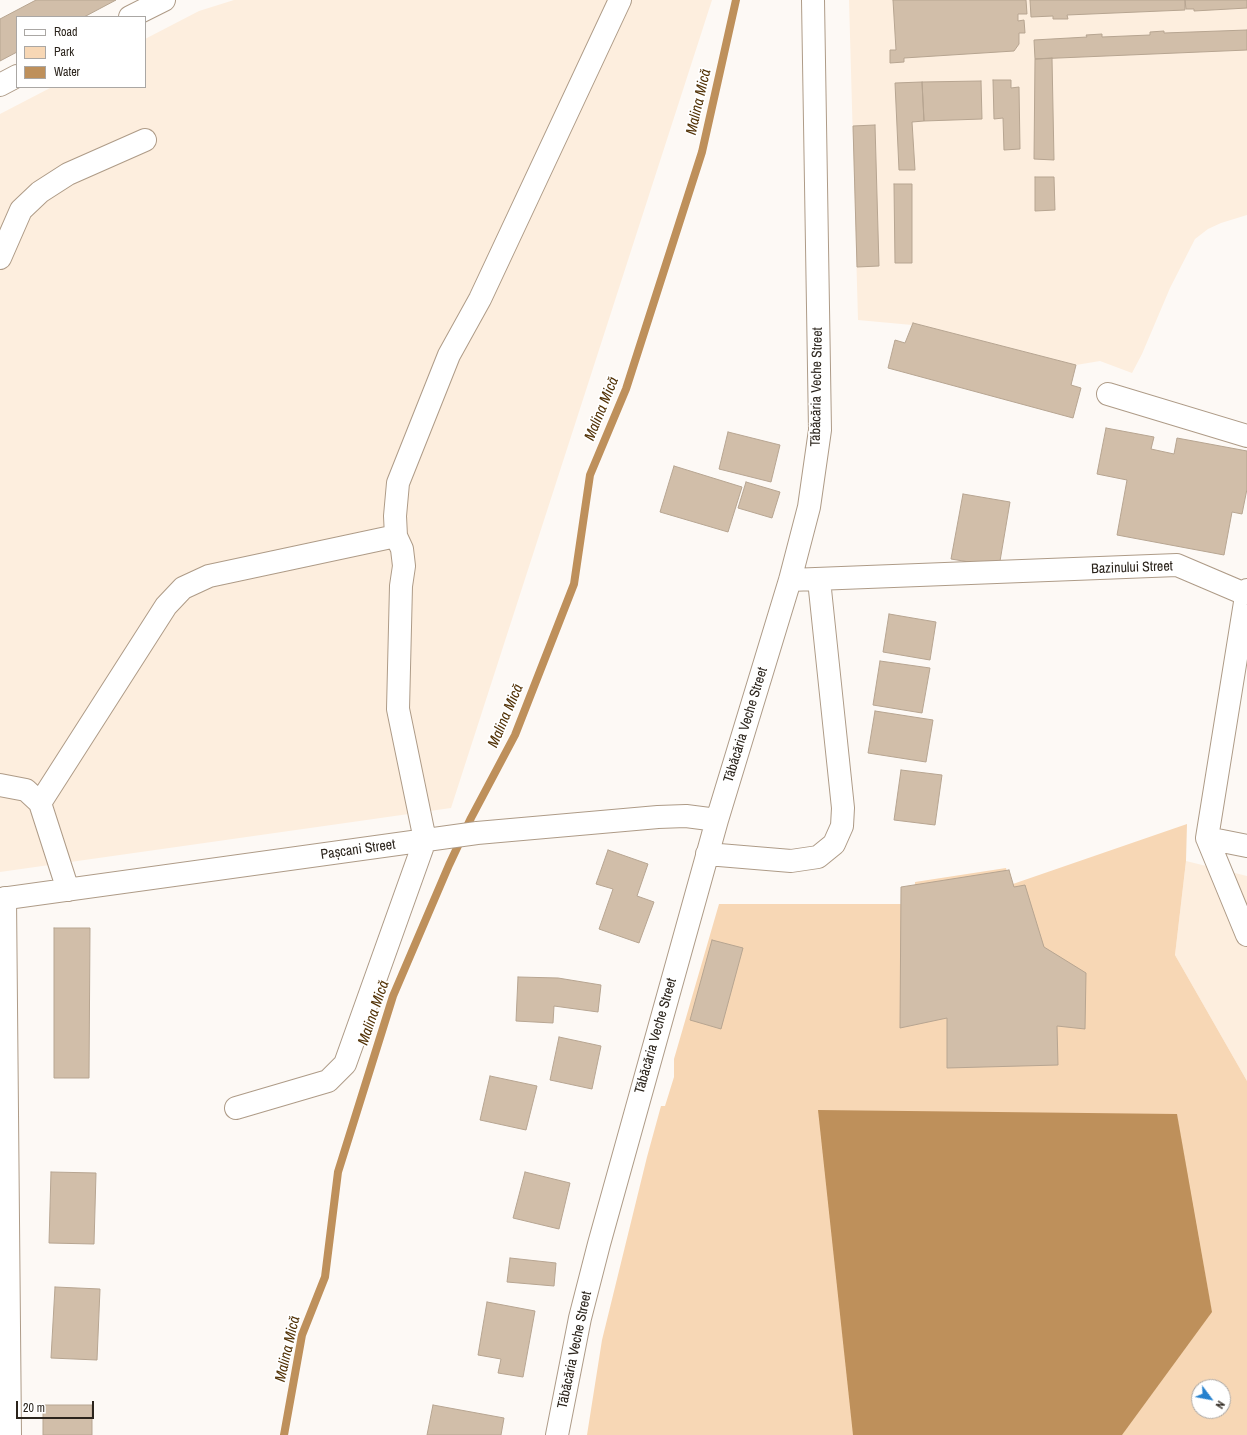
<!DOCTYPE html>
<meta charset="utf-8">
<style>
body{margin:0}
#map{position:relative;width:1247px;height:1435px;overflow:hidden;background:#fdf9f5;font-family:"Archivo Narrow",sans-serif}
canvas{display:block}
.legend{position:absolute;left:16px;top:16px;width:130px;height:72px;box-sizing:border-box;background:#fff;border:1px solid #aaa7a4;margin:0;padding:5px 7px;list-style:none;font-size:12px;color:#2b241c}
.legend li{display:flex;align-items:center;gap:8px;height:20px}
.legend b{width:20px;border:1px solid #aaa7a4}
.north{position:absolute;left:1191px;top:1379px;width:40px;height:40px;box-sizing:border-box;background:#fff;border:1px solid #aaa7a4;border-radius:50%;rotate:122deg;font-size:11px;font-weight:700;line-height:16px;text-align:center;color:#2b241c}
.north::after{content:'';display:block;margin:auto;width:14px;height:18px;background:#2681ce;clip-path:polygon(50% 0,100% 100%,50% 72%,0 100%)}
.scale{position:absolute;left:16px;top:1401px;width:78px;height:18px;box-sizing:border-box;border:2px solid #2b241c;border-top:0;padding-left:5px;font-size:12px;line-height:14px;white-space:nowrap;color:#2b241c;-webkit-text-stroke:3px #fff;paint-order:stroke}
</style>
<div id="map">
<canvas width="1247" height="1435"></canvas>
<ul class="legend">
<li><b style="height:5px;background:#fff"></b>Road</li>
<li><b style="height:11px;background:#f7d7b5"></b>Park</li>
<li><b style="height:11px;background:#be905b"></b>Water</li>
</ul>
<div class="north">N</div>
<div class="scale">20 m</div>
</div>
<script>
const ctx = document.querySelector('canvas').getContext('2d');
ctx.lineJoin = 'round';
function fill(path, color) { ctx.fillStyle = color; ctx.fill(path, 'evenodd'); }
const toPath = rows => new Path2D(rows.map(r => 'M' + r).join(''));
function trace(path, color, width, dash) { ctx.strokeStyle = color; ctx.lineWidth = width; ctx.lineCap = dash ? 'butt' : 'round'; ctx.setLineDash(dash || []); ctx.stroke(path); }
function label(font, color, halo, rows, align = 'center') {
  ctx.font = font + ' "Archivo Narrow",sans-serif'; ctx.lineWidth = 3.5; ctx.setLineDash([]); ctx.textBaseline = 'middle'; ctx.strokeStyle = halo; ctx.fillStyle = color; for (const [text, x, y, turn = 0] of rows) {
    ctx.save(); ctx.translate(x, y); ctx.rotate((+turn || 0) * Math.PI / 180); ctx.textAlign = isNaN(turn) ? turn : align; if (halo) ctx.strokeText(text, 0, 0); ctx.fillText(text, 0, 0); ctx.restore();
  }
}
const built = toPath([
 [234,0,712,0,451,808,0,872,0,114,52,87,145,87,145,39,199,11],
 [849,0,1247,0,1247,215,1221,223,1208,229,1195,239,1170,288,1142,354,1132,373,1100,361,1076,365,913,323,912,325,858,320],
 [1186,861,1247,876,1247,1081,1175,955]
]);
const green = toPath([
 [1187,824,1186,861,1175,955,1247,1081,1247,1435,587,1435,602,1340,647,1157,661,1106,665,1106,674,1077,674,1059,719,904,915,904,915,882,1006,868,1010,885],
 [1199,1387,1223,1387,1223,1411,1199,1411]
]);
const water = toPath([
 [818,1110,1177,1114,1212,1312,1122,1435,853,1435]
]);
const stream = toPath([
 [284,1435,302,1335,325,1277,338,1172,393,996,449,865,471,818,515,735,574,584,590,475,626,389,702,152,736,0]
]);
const building = toPath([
 [36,0,116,0,84,17,17,17,17,52,0,61,0,19,36,0],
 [893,0,1026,0,1027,14,1018,14,1018,21,1024,20,1025,33,1019,33,1019,44,1014,51,904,58,904,62,890,63,890,50,896,50,893,0],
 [1030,0,1185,0,1185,10,1067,15,1068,19,1053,19,1053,16,1031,17,1030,0],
 [1185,0,1247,0,1247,8,1194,11,1194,9,1186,9,1185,0],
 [1247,30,1247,50,1035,59,1034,40,1087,37,1086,35,1102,34,1102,37,1150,35,1150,32,1164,31,1164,33,1247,30],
 [1052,58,1054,160,1034,159,1035,59,1052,58],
 [993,80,1011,80,1011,88,1019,87,1020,149,1004,150,1003,118,994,119,993,80],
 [981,81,982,119,924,121,922,82,981,81],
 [922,82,924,121,912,122,915,170,899,170,895,83,922,82],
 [875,125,879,266,857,267,853,126,875,125],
 [1035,177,1054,177,1055,210,1035,211,1035,177],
 [894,184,912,184,912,263,895,263,894,184],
 [913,323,1076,365,1071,385,1081,388,1073,418,888,368,895,340,905,343,913,323],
 [1106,428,1154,437,1151,449,1174,454,1177,438,1247,451,1247,489,1242,514,1232,512,1224,555,1117,535,1127,480,1097,474,1106,428],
 [728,432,780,445,771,482,719,469,728,432],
 [674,466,742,487,728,532,660,512,674,466],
 [746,482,780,492,772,518,738,508,746,482],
 [963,494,1010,502,999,567,951,559,963,494],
 [889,614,936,622,930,660,883,652,889,614],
 [880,661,930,668,922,713,873,705,880,661],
 [875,711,933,720,926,762,868,753,875,711],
 [901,770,942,775,935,825,894,820,901,770],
 [608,850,648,864,637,896,654,902,639,943,599,929,613,889,596,884,608,850],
 [1009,870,1014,887,1025,885,1044,947,1086,973,1085,1029,1057,1026,1058,1065,947,1068,947,1018,900,1028,901,887,1009,870],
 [54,928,90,928,89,1078,54,1078,54,928],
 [712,940,743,948,721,1029,690,1020,712,940],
 [518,977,558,978,601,985,598,1012,554,1006,553,1023,516,1021,518,977],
 [559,1037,601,1046,592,1089,550,1080,559,1037],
 [490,1076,537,1086,526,1130,480,1120,490,1076],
 [51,1172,96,1173,94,1244,49,1243,51,1172],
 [525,1172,570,1183,559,1229,513,1218,525,1172],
 [510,1258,556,1263,554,1286,507,1282,510,1258],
 [55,1287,100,1289,97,1360,51,1358,55,1287],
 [487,1302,535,1311,523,1377,498,1373,501,1359,478,1355,487,1302],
 [43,1405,92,1405,92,1435,43,1435,43,1405],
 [433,1405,504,1418,501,1435,427,1435,433,1405]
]);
const minor = toPath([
 [130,17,164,0],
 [0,85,17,76],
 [0,258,21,210,40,192,68,174,145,140],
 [1108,394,1247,436],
 [790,580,1177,565,1245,594],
 [0,785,26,790,40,803,68,890],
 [40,803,166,606,183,588,209,576,396,536],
 [1207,838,1247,590],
 [1207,838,1247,935],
 [1207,838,1247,846],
 [707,854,791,861,818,857,834,844,842,826,843,808,819,580],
 [5,898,10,1435],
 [0,899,477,833,658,817,686,816,717,820],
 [236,1108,328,1081,345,1064,425,840,398,709,401,586,404,566,402,549,396,536,395,516,398,483,449,355,480,299,620,0],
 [557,1435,580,1318,599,1244,717,820,790,580,809,507,820,430,813,0]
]);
const streetNames = [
 ["Tăbăcăria Veche Street",817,387,-89],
 ["Bazinului Street",1132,568,-2],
 ["Tăbăcăria Veche Street",746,725,-73],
 ["Pașcani Street",358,850,-8],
 ["Tăbăcăria Veche Street",656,1036,-74],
 ["Tăbăcăria Veche Street",575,1350,-78]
];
const waterNames = [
 ["Malina Mică",699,102,-77],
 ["Malina Mică",602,409,-68],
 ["Malina Mică",506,716,-67],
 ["Malina Mică",374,1013,-71],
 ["Malina Mică",288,1349,-77]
];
fill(built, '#fdeede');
fill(green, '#f7d7b5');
fill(water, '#be905b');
trace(stream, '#be905b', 8);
fill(building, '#d1bea9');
trace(building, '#b7a591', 1);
trace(minor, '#ae9b87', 24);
trace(minor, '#fff', 22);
label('14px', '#2b241c', '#fff', streetNames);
label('italic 15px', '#523206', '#fff', waterNames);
</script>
